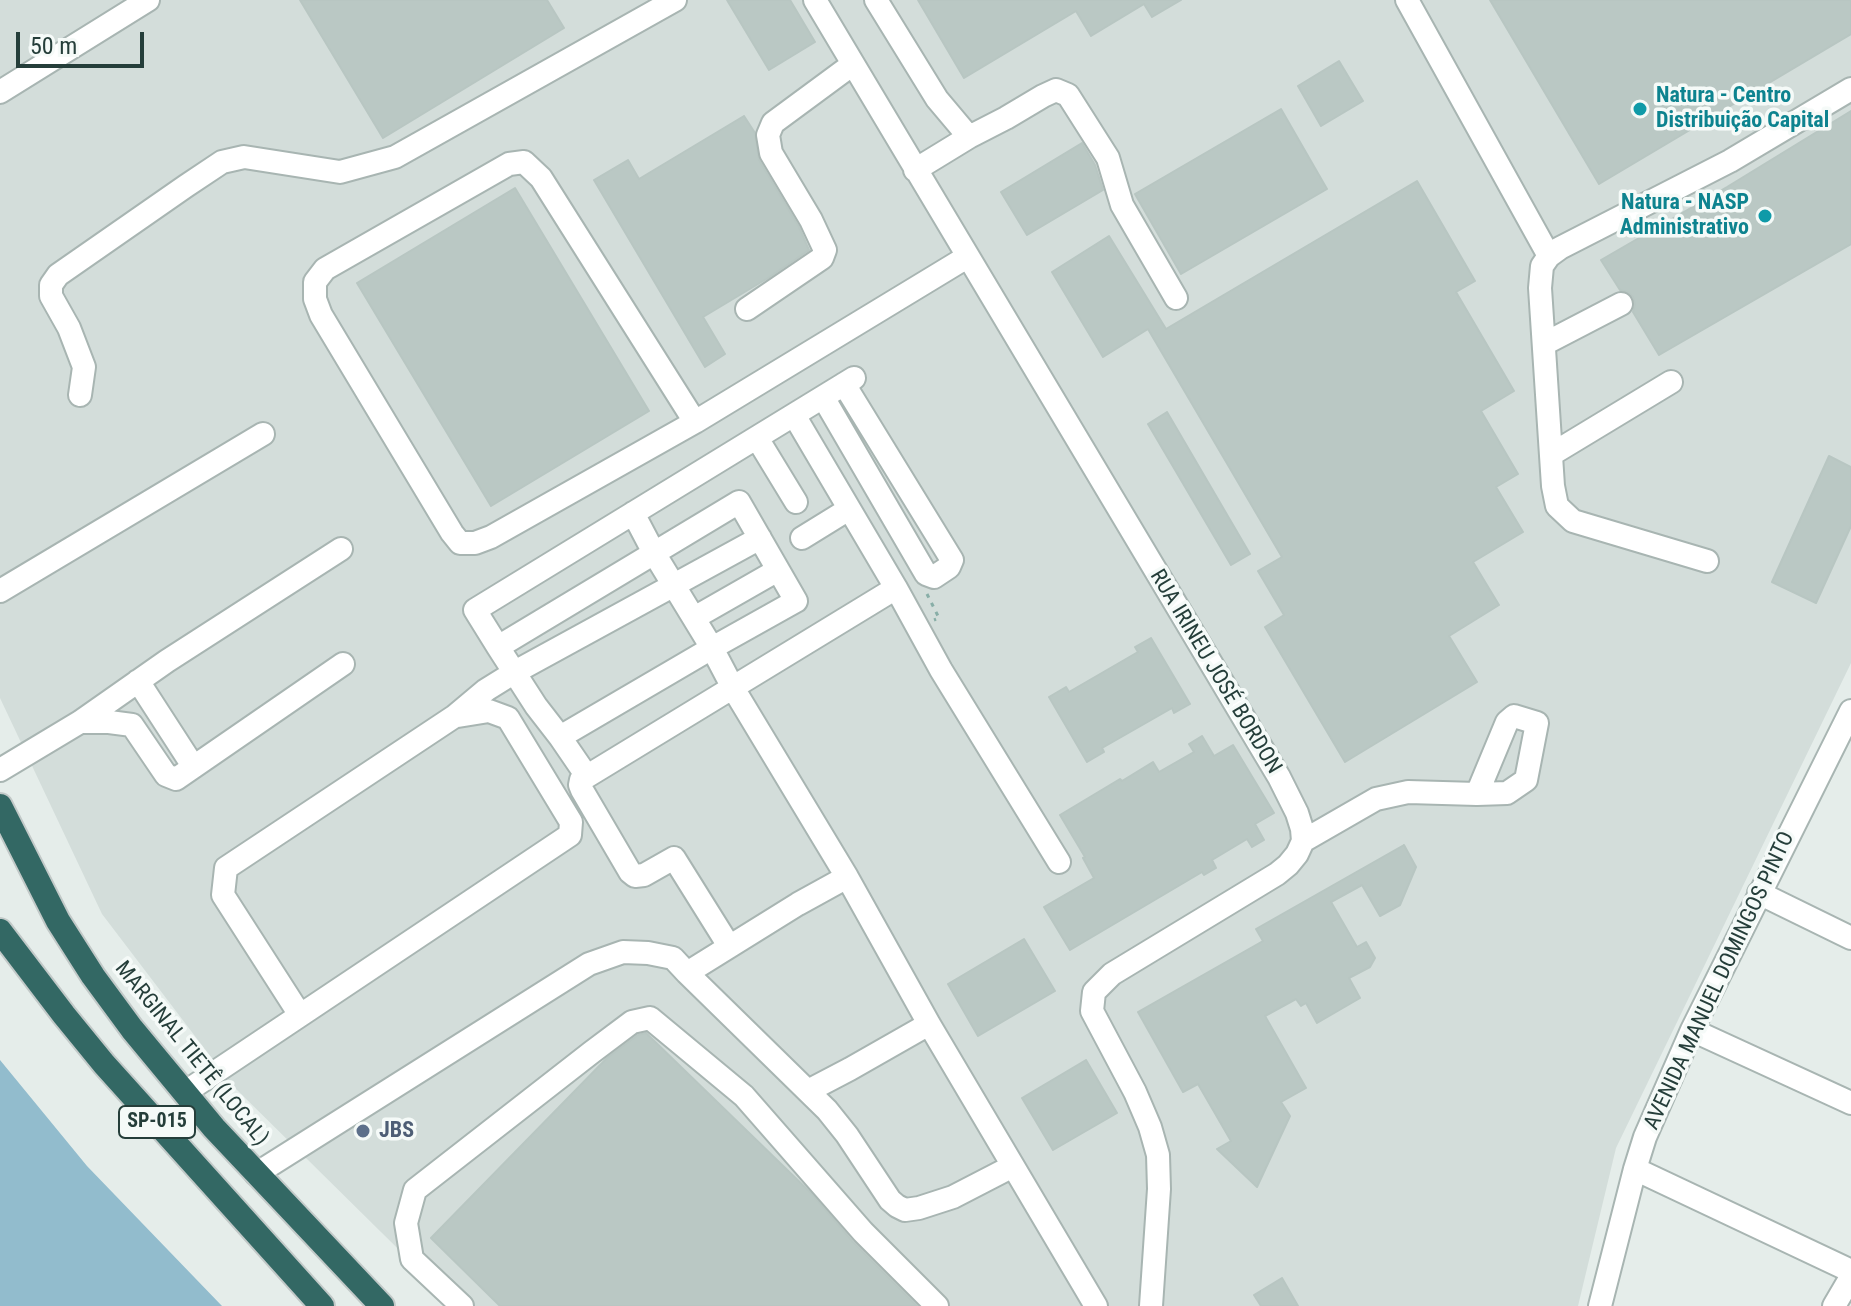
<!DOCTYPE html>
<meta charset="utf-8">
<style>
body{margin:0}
#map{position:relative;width:1851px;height:1306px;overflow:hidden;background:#e5edea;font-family:"Roboto Condensed",sans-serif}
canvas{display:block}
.scale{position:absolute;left:16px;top:32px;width:128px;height:36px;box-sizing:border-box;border:4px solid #253e3a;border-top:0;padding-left:10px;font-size:24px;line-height:28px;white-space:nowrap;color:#253e3a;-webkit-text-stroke:6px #f5faf8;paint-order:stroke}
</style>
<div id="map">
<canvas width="1851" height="1306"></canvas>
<div class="scale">50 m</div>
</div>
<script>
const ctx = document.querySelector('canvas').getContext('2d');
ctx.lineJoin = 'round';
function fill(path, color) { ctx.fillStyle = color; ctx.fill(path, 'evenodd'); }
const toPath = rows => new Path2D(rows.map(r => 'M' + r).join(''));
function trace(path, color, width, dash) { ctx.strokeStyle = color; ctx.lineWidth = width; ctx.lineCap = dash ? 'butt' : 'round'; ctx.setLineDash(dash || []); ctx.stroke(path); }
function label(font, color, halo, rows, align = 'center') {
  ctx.font = font + ' "Roboto Condensed",sans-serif'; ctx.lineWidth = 7; ctx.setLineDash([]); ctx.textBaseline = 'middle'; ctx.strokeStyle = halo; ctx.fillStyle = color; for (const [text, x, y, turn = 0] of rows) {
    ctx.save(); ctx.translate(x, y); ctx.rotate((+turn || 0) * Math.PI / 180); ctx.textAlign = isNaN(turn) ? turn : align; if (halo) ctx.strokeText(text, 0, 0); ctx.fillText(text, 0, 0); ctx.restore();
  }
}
const built = toPath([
 [0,0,1851,0,1851,663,1616,1148,1578,1306,456,1306,233,1086,102,914,0,698]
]);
const water = toPath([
 [0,1060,87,1166,222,1306,0,1306]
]);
const building = toPath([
 [300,0,547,0,564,28,383,138,300,0],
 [727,0,790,0,815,42,769,70,727,0],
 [918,0,1181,0,1152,17,1144,4,1091,36,1076,11,964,78,918,0],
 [1490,0,1851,0,1851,34,1599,184,1490,0],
 [1339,61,1363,101,1321,126,1298,86,1339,61],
 [1281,109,1327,189,1181,274,1135,194,1281,109],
 [1851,111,1851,244,1659,355,1633,312,1635,304,1633,297,1628,292,1620,290,1601,260,1727,187,1851,111],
 [744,116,755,133,759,160,799,227,809,250,768,278,703,317,725,354,705,367,594,180,628,160,639,179,744,116],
 [1082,143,1095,165,1103,190,1027,235,1001,192,1082,143],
 [1417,181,1475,281,1456,292,1514,391,1481,411,1518,474,1496,487,1523,532,1473,562,1499,605,1449,636,1477,682,1345,762,1265,627,1284,615,1258,571,1282,557,1148,329,1103,357,1052,272,1109,236,1166,329,1417,181],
 [515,188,649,411,491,506,357,283,515,188],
 [1167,412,1250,554,1231,565,1148,424,1167,412],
 [1829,456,1851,467,1851,526,1816,603,1772,582,1829,456],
 [1151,638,1190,704,1174,713,1172,708,1102,748,1104,752,1087,762,1049,697,1066,687,1069,692,1138,652,1135,647,1151,638],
 [1202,736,1214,756,1233,745,1274,813,1255,824,1264,840,1252,847,1247,839,1212,860,1216,868,1204,875,1202,872,1070,950,1044,907,1094,878,1083,858,1085,857,1060,815,1120,779,1122,781,1153,762,1159,772,1194,752,1189,744,1202,736],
 [1404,845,1416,867,1400,905,1380,916,1362,885,1331,902,1357,947,1366,942,1375,958,1370,967,1349,978,1360,998,1317,1023,1306,1003,1301,1006,1296,999,1265,1016,1306,1088,1281,1102,1290,1116,1257,1187,1217,1149,1231,1141,1198,1084,1183,1092,1138,1012,1263,941,1256,929,1404,845],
 [1024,939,1055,991,978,1036,948,984,1024,939],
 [646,1033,811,1193,853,1242,917,1306,500,1306,431,1238,607,1058,638,1035,646,1033],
 [1086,1060,1117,1113,1053,1150,1022,1098,1086,1060],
 [1282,1278,1298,1306,1261,1306,1254,1295,1282,1278]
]);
const path = toPath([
 [927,594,939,618,934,620]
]);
const minor = toPath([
 [815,0,1279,777,1297,813,1302,829,1303,841,1297,854,1288,865,1277,874,1112,974,1094,992,1092,1011,1135,1092,1150,1127,1158,1155,1159,1189,1151,1306],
 [876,0,937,99,969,137,1006,118,1043,96,1056,90,1068,95,1108,158,1122,205,1176,298],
 [1407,0,1549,256],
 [0,92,148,0],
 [915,170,969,137],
 [747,309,822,258,825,250,811,220,771,153,768,135,773,123,853,64],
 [1544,344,1621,304],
 [80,395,84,367,69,328,51,296,51,285,58,275,186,186,222,162,244,157,340,172,395,157,675,0],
 [823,397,926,574,934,577,949,567,952,560,844,384],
 [794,415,896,588],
 [695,422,541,178,524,162,509,164,325,269,315,282,315,299,321,315,452,533,460,543,475,543,491,537,695,422,967,257],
 [757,438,796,502],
 [1552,454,1671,382],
 [633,513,654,553,712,648,733,688,847,877,929,1024,1096,1306],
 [802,538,849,509],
 [1707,561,1573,521,1557,506,1553,486,1540,288,1542,266,1549,256,1560,248,1730,161,1851,89],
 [0,591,263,434],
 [694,618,778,570],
 [498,647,739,502,796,601,712,648,560,737,536,706,498,647,475,610,854,378],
 [138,681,193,766],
 [80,722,109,722,132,725,166,775,176,779,343,664],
 [560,737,586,775],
 [0,770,80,722,167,661,341,549],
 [1303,841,1376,799,1408,792,1477,794,1507,793,1526,780,1537,723,1514,716,1507,722,1477,794],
 [1759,893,1851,938],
 [729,946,674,858,644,875,635,876,630,872,582,790,580,785,581,780,896,588,941,670,1059,862],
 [687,973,827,1110,847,1135,890,1200,897,1206,905,1210,919,1208,953,1197,1013,1166],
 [300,1015,223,895,226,868,455,716,486,690,515,672,760,538],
 [1692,1030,1851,1103],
 [808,1091,850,1069,929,1024],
 [184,1093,570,835,571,822,508,718,489,711,458,716],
 [1635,1169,1851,1271],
 [256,1174,589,964,623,952,648,953,673,958,687,973,798,904,847,877],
 [462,1306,412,1259,406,1223,415,1190,592,1052,632,1022,650,1018,744,1096,863,1232,937,1306],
 [1600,1306,1635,1169,1645,1137,1692,1030,1851,711],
 [1834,1306,1851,1277]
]);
const highway = toPath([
 [0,806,58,921,93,976,132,1029,214,1128,382,1306],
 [0,931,64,1015,104,1064,322,1306]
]);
const markers = [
 [1640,109,8,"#0f9aa8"],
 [1765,216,8,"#0f9aa8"],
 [363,1131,8,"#5c6f8a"]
];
const shields = [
 [157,1122,76]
];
const shieldNames = [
 ["SP-015",157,1122]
];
const cultureNames = [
 ["Natura - Centro",1656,96],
 ["Distribuição Capital",1656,121],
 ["Natura - NASP",1749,203,"right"],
 ["Administrativo",1749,228,"right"]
];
const streetNames = [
 ["RUA IRINEU JOSÉ BORDON",1215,672,59],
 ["AVENIDA MANUEL DOMINGOS PINTO",1720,981,-65],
 ["MARGINAL TIETÊ (LOCAL)",191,1054,51]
];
const serviceNames = [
 ["JBS",379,1131]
];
fill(built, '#d3ddda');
fill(water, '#92bccd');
fill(building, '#bac8c4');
trace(building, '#b8c6c2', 2);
trace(minor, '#a8b5b2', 26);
trace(highway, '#c2c9c8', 28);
trace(path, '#88aea7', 3, [4, 6]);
trace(minor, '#fff', 22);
trace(highway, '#336864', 24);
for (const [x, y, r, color] of markers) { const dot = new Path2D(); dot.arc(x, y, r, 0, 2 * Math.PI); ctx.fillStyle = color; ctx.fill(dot); trace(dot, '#f5faf8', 3); }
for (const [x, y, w] of shields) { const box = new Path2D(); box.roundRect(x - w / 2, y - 16, w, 32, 6); ctx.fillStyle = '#f5faf8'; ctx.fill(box); trace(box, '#253e3a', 2); }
label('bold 20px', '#253e3a', null, shieldNames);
label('bold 22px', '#0d838f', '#f5faf8', cultureNames, 'left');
label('22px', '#253e3a', '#f5faf8', streetNames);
label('bold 22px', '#4e5e75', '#f5faf8', serviceNames, 'left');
</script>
